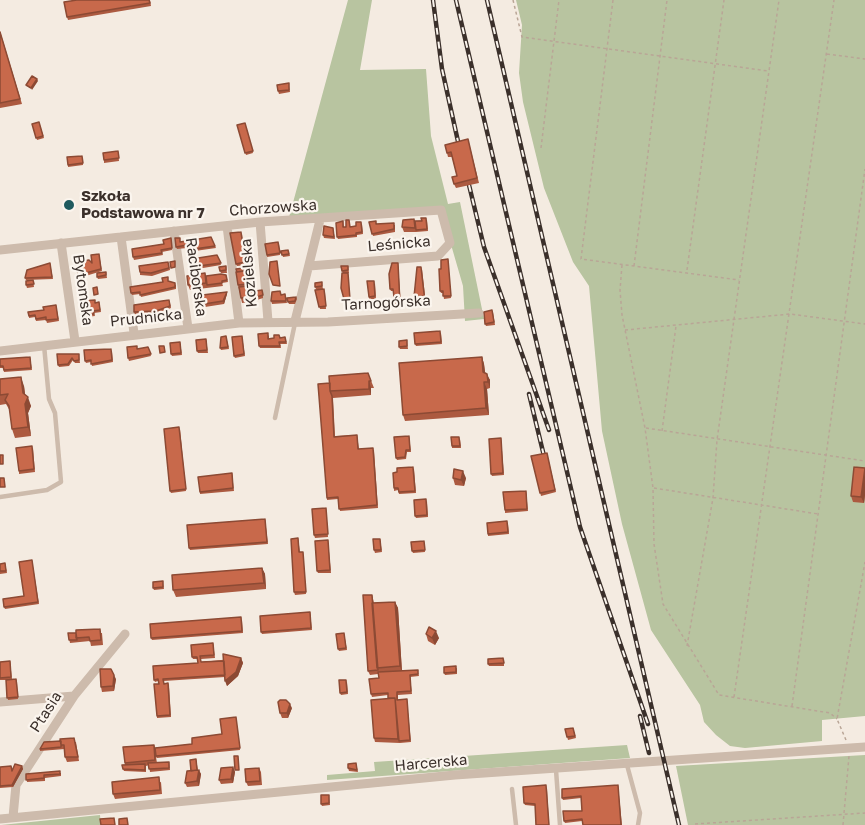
<!DOCTYPE html>
<meta charset="utf-8">
<style>
body{margin:0}
canvas{display:block;background:#f4ebe1}
</style>
<canvas width="865" height="825"></canvas>
<script>
const ctx = document.querySelector('canvas').getContext('2d');
ctx.lineJoin = 'round';
function fill(path, color) { ctx.fillStyle = color; ctx.fill(path, 'evenodd'); }
const toPath = rows => new Path2D(rows.map(r => 'M' + r).join(''));
function trace(path, color, width, dash) { ctx.strokeStyle = color; ctx.lineWidth = width; ctx.lineCap = dash ? 'butt' : 'round'; ctx.setLineDash(dash || []); ctx.stroke(path); }
function label(font, color, halo, rows, align = 'center') {
  ctx.font = font + ' "Golos Text",sans-serif'; ctx.lineWidth = 4.5; ctx.setLineDash([]); ctx.textBaseline = 'middle'; ctx.strokeStyle = halo; ctx.fillStyle = color; for (const [text, x, y, turn = 0] of rows) {
    ctx.save(); ctx.translate(x, y); ctx.rotate((+turn || 0) * Math.PI / 180); ctx.textAlign = isNaN(turn) ? turn : align; if (halo) ctx.strokeText(text, 0, 0); ctx.fillText(text, 0, 0); ctx.restore();
  }
}
const green = toPath([
 [348,0,372,0,360,70,426,69,431,136,448,204,460,202,484,319,465,321,463,286,441,210,288,221],
 [516,0,865,0,865,716,822,720,822,741,745,748,730,746,716,735,704,722,700,705,651,630,622,524,602,431,589,286,573,262,544,188,523,102,519,73,522,25],
 [627,745,630,758,327,780,327,775,375,771,374,762],
 [865,755,865,825,688,825,676,766],
 [100,815,101,825,1,825]
]);
const path = toPath([
 [513,0,522,37,768,71],
 [613,0,581,259,739,280],
 [827,54,865,59],
 [541,148,559,0],
 [622,265,620,290,622,315,645,428,653,488,654,544,663,604,719,695,830,713,837,719],
 [634,266,667,0],
 [687,270,724,0],
 [625,330,790,314,865,324],
 [646,428,865,461],
 [662,431,676,326],
 [654,488,818,514],
 [687,646,713,498,717,440,779,0],
 [734,697,834,0],
 [792,706,865,169],
 [846,740,837,719,865,562],
 [695,824,865,813],
 [843,825,849,756]
]);
const lane = toPath([
 [275,418,295,323],
 [0,497,47,490,61,482,55,413,49,399,44,345],
 [627,765,640,813,638,825],
 [556,770,560,825],
 [512,789,516,825]
]);
const street = toPath([
 [260,222,268,321],
 [227,226,239,323],
 [174,231,188,328],
 [121,237,134,333],
 [61,243,75,341],
 [0,250,260,222,441,210,450,243,438,256,309,266],
 [295,321,320,220],
 [0,351,239,323,328,322,479,313],
 [0,702,74,696],
 [13,817,16,785,74,696,125,634],
 [0,819,455,775,865,747]
]);
const rail = toPath([
 [433,0,442,69,459,146],
 [456,0,580,527,648,724],
 [487,0,679,825],
 [469,185,484,247,549,430],
 [529,394,544,456],
 [640,716,649,753]
]);
const wall = toPath([
 [150,0,151,6,68,20,67,17],
 [0,31,22,104,0,108],
 [289,86,290,92,279,94,278,91],
 [39,122,44,138,37,140,32,124],
 [245,123,253,153,246,155,237,125],
 [468,139,479,183,456,188,454,184,457,176,452,157,448,157,447,153],
 [118,151,119,161,104,163,104,160],
 [83,158,83,165,68,167,68,165],
 [427,220,428,231,416,232,404,232,402,227,415,221],
 [343,221,344,227,346,227,350,222,350,227,362,224,363,234,357,235,357,237,338,239,337,237],
 [369,222,377,224,395,225,395,232,373,236],
 [333,228,335,239,324,238,323,235],
 [242,234,246,265,237,266,236,264],
 [171,238,172,250,162,252,163,255,134,260,133,257,164,244],
 [181,242,215,246,216,248,188,252,187,248,177,249,176,247],
 [279,244,280,255,267,257,267,255],
 [288,250,290,256,283,257,281,251],
 [99,254,102,271,79,278,78,275,92,263],
 [217,255,221,265,191,270,191,267],
 [448,262,451,298,444,299,443,293,441,293,440,291,441,269],
 [50,263,53,279,26,280,25,278],
 [398,263,401,306,396,307,393,291,391,291,390,289],
 [169,264,170,270,152,276,140,275,140,272],
 [249,265,251,271,249,271,252,282,249,283,250,292,263,293,263,298,251,302,242,303,238,285,242,268],
 [226,266,227,273,221,273,220,271],
 [348,266,349,273,343,273,342,271],
 [422,269,426,304,423,305,422,298,414,299,414,297],
 [106,272,107,278,98,279,97,277],
 [226,275,228,282,222,283,223,286,190,290,188,285,206,276],
 [33,280,34,287,27,288,26,285],
 [169,281,176,285,176,289,141,297,140,294,132,295,131,293],
 [375,283,376,299,369,299,369,297],
 [322,284,323,289,316,289,315,287],
 [315,290,325,292,326,309,320,309],
 [227,294,224,304,205,307,204,304,195,305,195,303],
 [285,294,287,303,272,304,271,301,282,295],
 [296,297,297,299,295,304,289,304,288,302],
 [95,302,99,302,101,312,94,313,95,316,85,317,84,315],
 [170,303,171,308,157,313,135,314,134,312],
 [56,305,59,321,47,323,46,320,36,321,35,317,29,318,29,316],
 [493,312,495,325,486,326,485,324],
 [441,333,442,344,416,346,415,344],
 [269,335,269,339,285,337,287,344,280,344,281,348,260,348,259,346],
 [226,336,229,349,221,350,220,348],
 [242,336,245,356,235,358,234,356],
 [206,339,208,353,198,353,197,351],
 [180,342,182,355,172,356,171,354],
 [407,342,408,349,400,349,399,347],
 [148,347,151,356,129,361,128,358,137,348,138,349],
 [112,351,113,362,92,366,91,362,86,363,85,361],
 [79,356,80,363,75,363,73,360,69,366,59,367,58,365],
 [30,357,32,370,4,372,3,368,0,368,0,359],
 [482,357,484,364,485,373,490,380,490,388,487,389,489,415,405,421,403,415],
 [368,373,374,388,371,388,371,395,333,398,335,436,357,435,359,449,374,450,378,508,340,511,338,499,327,500,327,498,330,383],
 [0,379,24,386,25,395,31,406,28,413,31,436,15,438,12,429,10,411,6,404,0,405],
 [180,429,186,491,171,493,170,491],
 [409,436,411,452,407,452,406,459,397,460,396,458],
 [501,438,504,475,492,476,491,474],
 [460,439,461,448,452,448,452,446],
 [33,448,35,472,19,474,19,471],
 [547,453,556,492,541,496,531,456],
 [865,468,865,495,864,503,853,502,851,496],
 [414,469,416,493,399,494,398,490,394,491,394,488,397,472],
 [232,473,234,491,200,494,200,492],
 [453,478,466,478,464,486,455,485],
 [526,491,528,511,505,513,505,510],
 [427,501,428,517,416,518,415,516],
 [326,508,328,537,315,538,314,535],
 [265,519,268,544,190,550,189,548],
 [508,524,509,534,488,536,488,534],
 [298,538,300,552,303,552,303,554,306,594,295,595,294,592],
 [380,539,382,552,375,553,374,550],
 [328,540,331,573,318,573,317,571],
 [424,541,425,552,413,553,412,551],
 [32,560,39,604,5,609,4,607,24,596],
 [5,563,7,573,0,574,0,564],
 [262,568,265,574,266,589,176,597,173,590],
 [163,583,164,589,154,590,153,588],
 [372,595,374,603,395,602,398,608,402,671,418,672,419,676,410,677,412,694,398,695,398,700,407,702,411,742,400,743,375,742,374,738,388,698,388,695,372,697,371,694,379,678,378,674,370,675,368,671],
 [310,612,312,630,262,634,261,632],
 [242,620,243,633,152,640,151,638],
 [68,633,102,633,103,645,91,646,90,641,70,643],
 [344,633,347,650,339,651,338,649],
 [426,634,439,638,435,645,428,641],
 [213,643,215,658,201,659,201,662,241,658,243,663,238,676,227,686,225,677,164,681,164,684,168,683,169,685,171,717,157,718,157,716,158,681,155,682,154,680,198,663,198,659,193,659,192,657],
 [10,661,12,679,16,679,17,681,18,699,8,700,6,680,0,680,0,662],
 [504,661,504,666,489,666,488,664],
 [457,668,457,674,445,675,444,673],
 [116,679,114,691,102,692,101,687],
 [347,682,348,694,341,695,340,693],
 [292,708,288,718,282,718,280,713],
 [236,717,240,750,157,758,156,757,157,763,169,762,170,770,150,772,149,765,146,766,146,772,124,771,123,769,125,765,125,763,154,745,155,748,192,744,222,734],
 [573,728,576,738,568,740,565,729],
 [76,742,79,761,67,762,65,757,65,749,40,751,40,749],
 [196,759,198,770,201,774,199,786,187,787,185,783],
 [356,763,358,772,349,771,348,768],
 [22,766,23,769,13,787,0,788,0,767,12,770],
 [233,767,235,772,233,783,221,784,219,780],
 [259,768,261,772,262,785,248,786,246,782],
 [61,773,61,776,45,778,45,781,27,782,26,774],
 [161,782,162,794,115,799,113,794],
 [618,785,622,825,583,825,582,821,565,823,564,821,582,811,581,798,563,800,562,798],
 [547,788,549,825,536,825,535,806,525,805,524,803],
 [329,797,330,805,322,806,321,804]
]);
const shadedWall = toPath([
 [37,79,38,81,32,90,31,88],
 [227,292,227,294,224,304,223,301],
 [482,357,484,364,486,379,483,372],
 [487,374,490,380,490,388,488,382],
 [21,377,24,386,26,401,23,393],
 [369,381,371,388,371,395,369,389],
 [484,382,487,389,489,415,486,408],
 [28,397,31,406,28,413,31,436,28,427,25,404],
 [865,470,865,495,864,503,861,497],
 [463,471,466,478,464,486,461,480],
 [262,568,265,574,266,589,264,583],
 [395,602,398,608,402,673,400,666],
 [436,631,439,638,435,645,432,638],
 [241,658,243,663,238,676,227,686,225,681],
 [114,675,116,679,114,691,113,686],
 [290,704,292,708,288,718,287,713],
 [22,766,23,769,13,787,12,785],
 [233,767,235,772,233,783,231,779],
 [199,770,201,774,199,786,197,781]
]);
const building = toPath([
 [77,0,149,0,150,3,67,17,64,2,77,0],
 [0,32,20,99,0,103,0,32],
 [32,76,37,79,31,88,26,85,32,76],
 [289,83,289,90,278,91,277,85,289,83],
 [39,122,43,136,36,138,32,124,39,122],
 [245,123,253,151,245,153,237,125,245,123],
 [468,139,477,178,454,184,452,177,457,176,451,152,447,153,445,145,468,139],
 [118,151,119,158,104,160,103,153,118,151],
 [82,156,83,163,68,165,67,157,82,156],
 [421,218,426,218,427,229,416,230,415,221,422,221,421,218],
 [414,219,415,228,402,227,403,220,414,219],
 [346,220,349,220,350,227,356,226,356,222,361,222,362,232,356,233,356,235,337,237,336,223,343,221,343,227,346,227,346,220],
 [376,221,376,224,394,223,394,229,372,234,369,222,376,221],
 [324,226,333,228,334,237,323,235,324,226],
 [241,232,245,262,236,264,230,233,241,232],
 [211,237,215,246,187,250,187,245,176,247,175,238,180,238,180,242,211,237],
 [171,238,172,248,161,250,162,253,133,257,132,249,164,244,163,240,171,238],
 [278,242,280,253,267,255,265,244,278,242],
 [288,250,289,254,282,255,281,251,288,250],
 [99,254,101,269,78,275,76,262,89,260,92,263,91,255,99,254],
 [217,255,221,263,191,267,192,259,217,255],
 [448,259,451,296,443,296,443,291,440,291,439,269,441,269,441,260,448,259],
 [175,261,175,267,171,268,170,262,175,261],
 [277,261,280,286,273,285,269,274,270,262,277,261],
 [168,262,169,268,151,273,140,272,139,266,168,262],
 [50,263,52,277,25,278,27,270,50,263],
 [392,263,398,263,400,304,395,305,393,289,390,289,389,274,392,263],
 [249,265,250,269,244,270,244,268,242,268,243,266,249,265],
 [226,266,226,270,220,271,219,267,226,266],
 [341,266,348,266,348,270,342,271,341,266],
 [417,267,421,267,425,302,422,303,422,296,414,297,417,267],
 [244,268,244,271,237,272,236,269,244,268],
 [249,270,250,276,246,276,247,284,238,285,236,272,249,270],
 [106,272,106,275,97,277,97,273,106,272],
 [205,273,206,283,188,285,187,276,205,273],
 [342,273,348,273,350,299,344,299,341,288,342,273],
 [221,274,226,275,227,280,222,281,222,283,207,285,206,276,221,274],
 [168,277,168,281,175,283,175,287,140,295,140,292,131,293,130,287,163,282,162,278,168,277],
 [33,280,34,284,26,285,26,281,33,280],
 [367,281,374,281,375,296,369,297,367,281],
 [322,282,322,286,315,287,315,283,322,282],
 [248,286,249,297,241,298,239,287,248,286],
 [97,287,98,294,94,295,93,288,97,287],
 [324,289,326,306,319,307,315,290,324,289],
 [262,290,263,295,250,299,249,292,262,290],
 [280,291,281,295,285,294,286,301,271,301,272,292,280,291],
 [227,292,223,301,204,304,204,302,195,303,194,296,227,292],
 [296,297,295,301,288,302,287,298,296,297],
 [95,300,95,303,99,302,100,310,93,311,94,314,84,315,82,301,95,300],
 [169,300,170,306,156,311,134,312,134,305,169,300],
 [56,305,58,319,46,320,46,317,36,319,35,315,29,316,28,312,44,310,43,307,56,305],
 [492,310,494,322,485,324,484,312,492,310],
 [440,331,441,342,415,344,414,333,440,331],
 [268,333,268,339,274,338,274,335,279,335,280,338,285,337,286,342,279,342,280,346,259,346,258,334,268,333],
 [226,336,228,347,220,348,221,337,226,336],
 [242,336,244,354,234,356,232,337,242,336],
 [206,339,207,350,197,351,196,340,206,339],
 [407,340,407,346,399,347,399,341,407,340],
 [180,342,181,353,171,354,170,343,180,342],
 [137,346,137,349,148,347,151,354,128,358,127,347,137,346],
 [159,346,164,346,165,352,160,353,159,346],
 [111,349,112,360,91,364,91,360,85,361,84,350,111,349],
 [57,354,79,354,79,360,74,361,72,358,68,364,58,365,57,354],
 [30,357,31,368,4,370,3,366,0,366,0,359,30,357],
 [482,357,483,372,487,374,488,382,484,382,486,408,403,415,399,363,482,357],
 [368,373,371,381,369,381,369,389,330,391,329,376,368,373],
 [21,377,23,393,28,397,25,404,28,427,12,429,9,406,5,400,8,394,0,395,0,379,21,377],
 [330,383,330,391,332,396,334,437,357,435,358,449,373,448,377,505,339,509,338,497,327,498,318,384,330,383],
 [179,427,186,489,170,491,164,429,179,427],
 [409,436,410,450,406,450,405,457,396,458,394,437,409,436],
 [451,437,459,437,460,446,452,446,451,437],
 [501,438,503,473,491,474,489,439,501,438],
 [32,446,34,469,19,471,16,448,32,446],
 [547,453,555,490,540,493,531,456,547,453],
 [0,455,3,455,3,464,0,464,0,455],
 [413,467,415,491,399,492,398,488,394,488,393,473,397,472,397,468,413,467],
 [854,467,865,468,861,497,851,496,854,467],
 [454,469,463,471,461,480,453,478,454,469],
 [232,473,233,488,200,492,198,477,232,473],
 [0,478,4,478,5,487,0,487,0,478],
 [526,491,527,509,505,510,503,492,526,491],
 [426,499,427,515,415,516,414,500,426,499],
 [326,508,328,534,314,535,312,509,326,508],
 [265,519,267,542,189,548,187,525,265,519],
 [507,521,508,532,488,534,487,523,507,521],
 [298,538,299,552,303,552,306,592,294,592,291,539,298,538],
 [373,539,380,539,381,550,374,550,373,539],
 [328,540,330,570,317,571,315,541,328,540],
 [424,541,425,550,412,551,411,542,424,541],
 [32,560,38,602,4,607,3,599,24,596,19,562,32,560],
 [5,563,6,571,0,571,0,564,5,563],
 [262,568,264,583,173,590,172,575,262,568],
 [163,581,163,587,153,588,153,582,163,581],
 [363,595,372,595,378,670,368,671,363,595],
 [395,602,400,666,377,668,372,603,395,602],
 [310,612,311,628,261,632,260,616,310,612],
 [241,617,242,631,151,638,150,624,241,617],
 [429,627,436,631,432,638,426,634,429,627],
 [100,629,101,640,90,641,89,637,76,638,76,630,100,629],
 [68,633,76,633,77,640,69,640,68,633],
 [344,633,346,648,338,649,336,634,344,633],
 [213,643,214,655,200,656,201,662,224,661,225,675,163,679,164,684,168,683,170,715,157,716,154,684,159,684,158,679,154,680,153,666,198,663,197,657,192,657,191,645,213,643],
 [223,654,241,658,236,672,225,681,223,654],
 [503,658,504,663,488,664,488,659,503,658],
 [10,661,11,677,0,678,0,662,10,661],
 [456,666,456,672,444,673,444,667,456,666],
 [100,669,111,669,114,675,113,686,101,687,100,669],
 [418,670,418,674,410,675,411,691,397,692,397,700,407,699,410,740,399,741,395,698,388,698,388,693,371,694,369,679,379,678,378,672,418,670],
 [16,679,18,697,7,698,6,680,16,679],
 [339,680,346,680,347,692,340,693,339,680],
 [395,698,398,739,374,738,371,700,395,698],
 [280,700,286,700,290,704,287,713,280,713,278,702,280,700],
 [236,717,240,748,156,756,155,748,192,744,192,738,222,734,220,719,236,717],
 [573,728,575,736,567,737,565,729,573,728],
 [74,738,78,757,65,757,64,745,61,745,60,739,74,738],
 [61,741,61,747,40,749,44,742,61,741],
 [154,745,155,760,125,763,123,747,154,745],
 [234,756,238,756,239,770,235,770,234,756],
 [196,759,197,770,191,771,190,760,196,759],
 [169,762,169,768,149,769,148,763,169,762],
 [356,763,357,770,348,768,348,764,356,763],
 [15,764,22,766,12,785,0,786,0,767,11,766,12,771,15,764],
 [145,764,145,770,123,769,122,765,145,764],
 [233,767,231,779,219,780,221,768,233,767],
 [259,768,260,781,246,782,245,769,259,768],
 [199,770,197,781,185,783,187,771,199,770],
 [60,771,60,774,44,775,44,778,26,780,26,774,60,771],
 [159,777,160,790,113,794,112,782,159,777],
 [546,785,549,825,536,825,535,804,524,803,523,787,546,785],
 [618,785,621,825,583,825,582,819,564,821,563,811,582,811,581,796,562,798,562,789,618,785],
 [321,795,329,795,329,803,321,804,321,795],
 [114,818,115,825,101,825,100,819,114,818],
 [127,818,128,825,119,825,119,819,127,818]
]);
const markers = [
 [69,205,6,"#1f5a5e"]
];
const poiNames = [
 ["Szkoła",81,196],
 ["Podstawowa nr 7",81,213]
];
const streetNames = [
 ["Chorzowska",273,208,-4],
 ["Leśnicka",399,244,-5],
 ["Kozielska",249,273,-95],
 ["Raciborska",196,277,82],
 ["Bytomska",83,290,82],
 ["Tarnogórska",386,303,-3],
 ["Prudnicka",146,318,-6],
 ["Ptasia",46,712,-57],
 ["Harcerska",431,763,-5]
];
fill(green, '#b8c4a0');
trace(path, '#b9a596', 1.5, [3, 3]);
trace(lane, '#cdbbac', 4.5);
trace(street, '#cdbbac', 9);
trace(rail, '#3b302b', 4.5);
trace(rail, '#fbf5ee', 2, [7]);
fill(wall, '#ac5a40');
fill(shadedWall, '#8c4a34');
fill(building, '#c8694b');
trace(building, '#8c4a34', 1.5);
for (const [x, y, r, color] of markers) { const dot = new Path2D(); dot.arc(x, y, r, 0, 2 * Math.PI); ctx.fillStyle = color; ctx.fill(dot); trace(dot, '#fbf5ee', 2); }
label('bold 15px', '#3b302b', '#fbf5ee', poiNames, 'left');
label('15px', '#3b302b', '#fbf5ee', streetNames);
</script>
